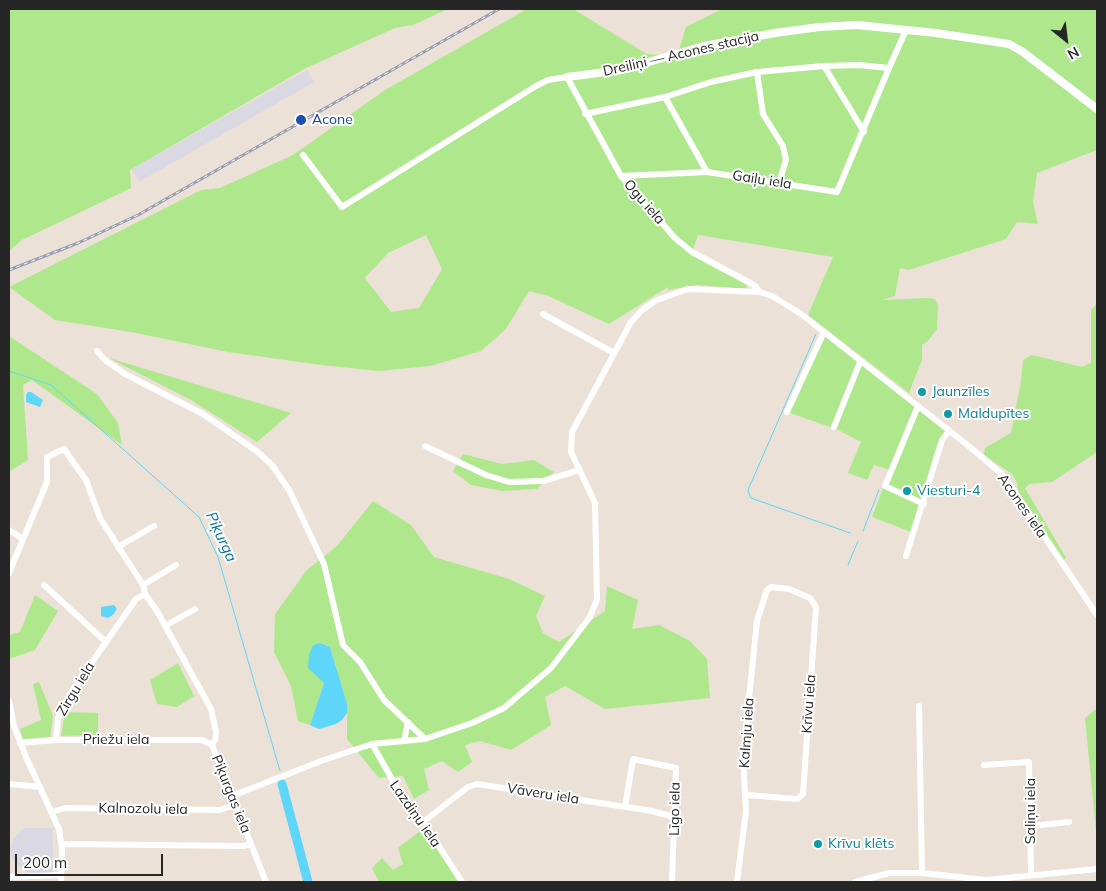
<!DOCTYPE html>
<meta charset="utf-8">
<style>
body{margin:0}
#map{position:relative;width:1106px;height:891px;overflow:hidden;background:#ebe1d6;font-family:Mulish,sans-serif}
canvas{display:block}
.frame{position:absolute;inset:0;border:10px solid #262626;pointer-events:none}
.north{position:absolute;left:1041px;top:15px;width:50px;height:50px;-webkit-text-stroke:4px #fff;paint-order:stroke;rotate:151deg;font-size:14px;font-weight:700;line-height:20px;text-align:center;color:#262626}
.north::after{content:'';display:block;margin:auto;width:18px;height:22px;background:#262626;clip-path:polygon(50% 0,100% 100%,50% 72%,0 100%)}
.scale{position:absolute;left:15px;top:854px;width:148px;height:22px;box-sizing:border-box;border:2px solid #262626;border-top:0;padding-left:6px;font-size:15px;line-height:18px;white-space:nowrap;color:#262626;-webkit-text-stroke:4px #fff;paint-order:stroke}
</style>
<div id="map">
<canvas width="1106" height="891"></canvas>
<div class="frame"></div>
<div class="north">N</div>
<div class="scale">200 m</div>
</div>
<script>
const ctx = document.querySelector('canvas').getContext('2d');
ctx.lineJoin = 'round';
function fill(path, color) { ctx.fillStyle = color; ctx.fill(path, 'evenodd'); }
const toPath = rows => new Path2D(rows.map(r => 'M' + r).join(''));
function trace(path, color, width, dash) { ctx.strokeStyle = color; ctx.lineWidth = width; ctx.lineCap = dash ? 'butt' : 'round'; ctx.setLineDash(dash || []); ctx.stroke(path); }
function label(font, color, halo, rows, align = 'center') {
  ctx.font = font + ' Mulish,sans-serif'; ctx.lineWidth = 4; ctx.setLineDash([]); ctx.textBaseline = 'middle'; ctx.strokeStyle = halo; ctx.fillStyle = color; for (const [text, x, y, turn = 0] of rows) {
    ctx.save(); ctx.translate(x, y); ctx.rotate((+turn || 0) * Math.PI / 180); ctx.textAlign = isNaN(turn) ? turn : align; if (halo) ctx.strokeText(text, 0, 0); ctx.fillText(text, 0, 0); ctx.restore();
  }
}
const industrial = toPath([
 [307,70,314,82,139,182,132,169],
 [24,828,52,828,54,868,51,874,25,872,12,859,10,850,14,838]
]);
const green = toPath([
 [9,9,448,9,413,25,395,28,306,68,130,170,131,188,22,240,9,251],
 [527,9,573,9,647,54,677,56,686,27,722,9,1097,9,1097,150,1037,173,1033,202,1038,224,1017,222,1006,239,909,270,900,268,895,296,882,300,928,298,935,299,938,306,937,329,928,341,922,345,922,360,909,393,808,315,833,257,698,235,691,255,747,285,746,289,697,285,668,290,668,287,609,324,548,296,529,291,506,329,481,351,430,366,379,371,321,365,228,352,131,332,55,320,9,287,201,190,220,188,293,155,385,90],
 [426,235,442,269,419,308,391,312,365,278,388,253],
 [1097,303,1097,452,1052,482,1030,484,1025,488,1066,558,1062,562,1019,496,1017,483,1012,474,984,455,985,448,1011,433,1021,382,1023,360,1032,355,1082,367,1091,363,1091,310],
 [824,332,949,431,942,440,914,533,872,517,890,470,874,465,867,480,848,473,861,442,836,429,787,412],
 [9,336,97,394,118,423,122,445,32,380,23,385,28,460,9,472],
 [109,358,291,413,257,442,191,400],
 [463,454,502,464,534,460,554,472,537,489,502,491,471,485,453,471],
 [373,501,411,525,434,557,509,579,545,596,536,616,543,633,559,642,605,611,607,586,638,600,632,629,659,625,690,641,707,659,710,698,605,709,565,686,545,697,551,725,511,750,480,741,465,745,472,762,458,772,442,761,424,769,429,790,414,799,403,776,379,778,347,739,347,704,330,647,320,643,313,645,318,677,324,683,310,725,298,721,291,686,274,652,275,614,307,570,337,546],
 [35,595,58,611,35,650,9,659,9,635,20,632],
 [178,663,194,696,177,707,157,704,150,680],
 [39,682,53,716,50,737,23,739,20,729,41,720,33,684],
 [1097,708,1097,841,1085,718],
 [65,712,98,713,98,735,61,736],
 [424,828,459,882,379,882,372,868,382,858,393,870,403,864,398,848]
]);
const water = toPath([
 [28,392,31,392,43,400,40,407,26,402,26,395],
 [114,605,117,609,113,615,108,618,101,616,101,607],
 [320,643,330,647,347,704,347,713,342,720,336,724,319,729,310,725,324,683,308,668,309,655,313,645]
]);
const stream = toPath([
 [816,334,748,490,751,498,850,533],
 [9,371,51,385,199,517,218,557,280,771],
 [863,531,879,490],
 [848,565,858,541]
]);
const river = toPath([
 [282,784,308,882]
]);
const minor = toPath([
 [824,66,864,132],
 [889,68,906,30],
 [757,72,763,114,783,146,786,160,779,183],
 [665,97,707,172],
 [585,114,665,97,711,82,757,72,824,66,859,65,889,68,837,192,707,172,621,176],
 [303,155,342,207,536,86,548,80,567,77,621,176,675,238,692,252,754,285,760,292],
 [543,314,614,353],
 [97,351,105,360,125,374,203,414,258,452,272,465,289,490,324,564,343,645,360,662,384,700,425,739],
 [918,406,885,486,924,504],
 [787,412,824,332],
 [834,427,860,362],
 [425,446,486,475,509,482,543,481,580,470],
 [9,530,23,539],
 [118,547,154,526],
 [906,556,942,440,949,431],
 [9,573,47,482,47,457,64,449,86,480,100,518,143,585,145,594,157,611,211,709,216,732,215,740,212,745],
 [44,585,106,642,136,599,145,594],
 [143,585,176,565],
 [165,626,195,609],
 [9,701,14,726,26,757,59,829,62,848,61,882],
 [919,706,922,873],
 [56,740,58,718,70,694,106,642],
 [404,741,408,722],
 [20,743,56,740,202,740,212,745],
 [372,744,397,788,423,822,462,882],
 [212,745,266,882],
 [984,765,1029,762,1031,875],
 [9,784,40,787],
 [232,796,321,761,372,744,425,739,472,723,504,708,551,668,590,617,597,599,595,503,571,452,572,432,631,322,642,310,655,301,687,289,760,292,772,296,801,314,965,443,1002,474,1010,485,1097,615],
 [625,807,633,759,676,768,672,882],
 [52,812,65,808,220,810,234,805],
 [423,822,468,787,477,784,652,811,674,817],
 [1031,826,1069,822],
 [62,844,244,846,251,844],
 [9,877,61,875],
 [737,882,746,811,743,757,757,621,767,590,771,587,789,589,810,598,816,607,803,794,797,799,747,795],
 [855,882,889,873,922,873,986,880,1097,869]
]);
const tertiary = toPath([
 [567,77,621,70,704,46,775,33,819,27,857,25,936,33,1009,44,1023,52,1097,109]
]);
const rail = toPath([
 [9,270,78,243,138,215,499,9]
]);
const markers = [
 [301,120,6,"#1a4fb4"],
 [922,392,5,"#0f9aa8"],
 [948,414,5,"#0f9aa8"],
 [907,491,5,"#0f9aa8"],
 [818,844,5,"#0f9aa8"]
];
const streetNames = [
 ["Dreiliņi — Acones stacija",681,54,-13],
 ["Gaiļu iela",762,180,9],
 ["Ogu iela",644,202,49],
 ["Acones iela",1022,506,55],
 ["Zirgu iela",76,689,-59],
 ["Krīvu iela",809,704,-86],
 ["Kalmju iela",747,733,-86],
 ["Priežu iela",116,740],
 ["Piķurgas iela",231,794,68],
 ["Vāveru iela",543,794,9],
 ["Kalnozolu iela",143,809,1],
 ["Līgo iela",675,809,-89],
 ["Saliņu iela",1031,811,-90],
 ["Lazdiņu iela",415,814,55]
];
const transitNames = [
 ["Acone",312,120]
];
const cultureNames = [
 ["Jaunzīles",932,392],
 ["Maldupītes",958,414],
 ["Viesturi-4",917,491],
 ["Krīvu klēts",828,844]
];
const waterNames = [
 ["Piķurga",221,537,65]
];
fill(industrial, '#dad8e2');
fill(green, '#afe88c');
fill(water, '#5dd6f9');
trace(stream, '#5dd6f9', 1);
trace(river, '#5dd6f9', 9);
trace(minor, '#fff', 6);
trace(tertiary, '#fff', 8);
trace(rail, '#999eb3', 3);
trace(rail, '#fff', 1, [4]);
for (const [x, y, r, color] of markers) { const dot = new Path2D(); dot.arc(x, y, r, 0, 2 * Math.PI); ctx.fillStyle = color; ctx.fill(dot); trace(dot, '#fff', 2); }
label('14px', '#262626', '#fff', streetNames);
label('14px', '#164399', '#fff', transitNames, 'left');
label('14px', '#0d838f', '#fff', cultureNames, 'left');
label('italic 15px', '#02709f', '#fff', waterNames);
</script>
